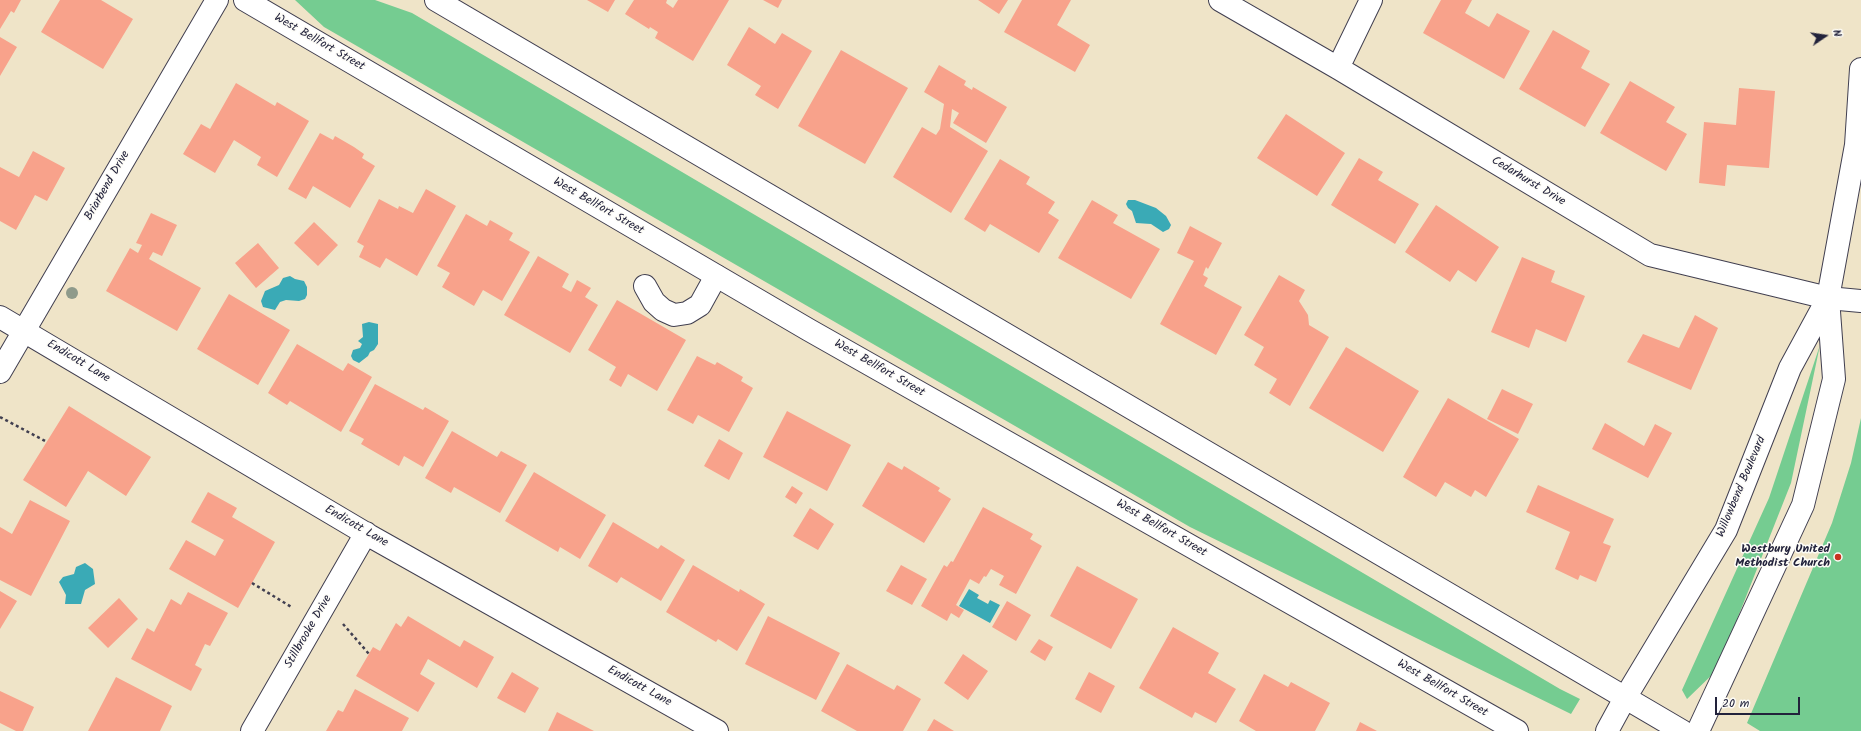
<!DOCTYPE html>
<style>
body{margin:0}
#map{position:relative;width:1861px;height:731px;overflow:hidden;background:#efe4c8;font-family:Kalam,sans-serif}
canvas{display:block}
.north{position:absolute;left:1805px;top:16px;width:40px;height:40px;-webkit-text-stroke:3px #fdfcf7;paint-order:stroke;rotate:77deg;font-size:11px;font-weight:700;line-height:16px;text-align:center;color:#22223b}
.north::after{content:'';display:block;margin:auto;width:14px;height:18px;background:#22223b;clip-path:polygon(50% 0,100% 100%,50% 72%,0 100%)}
.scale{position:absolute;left:1715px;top:697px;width:85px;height:18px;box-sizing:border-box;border:2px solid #22223b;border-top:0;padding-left:5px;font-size:12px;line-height:14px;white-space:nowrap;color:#22223b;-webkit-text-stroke:3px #fdfcf7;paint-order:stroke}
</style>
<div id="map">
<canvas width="1861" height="731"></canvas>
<div class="north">N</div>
<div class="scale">20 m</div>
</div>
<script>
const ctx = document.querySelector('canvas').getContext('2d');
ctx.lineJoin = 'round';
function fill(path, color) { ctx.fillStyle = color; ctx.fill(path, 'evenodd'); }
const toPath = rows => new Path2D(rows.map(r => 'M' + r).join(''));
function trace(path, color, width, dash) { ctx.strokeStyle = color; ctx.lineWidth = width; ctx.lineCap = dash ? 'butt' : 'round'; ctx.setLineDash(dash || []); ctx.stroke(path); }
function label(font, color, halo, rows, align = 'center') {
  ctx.font = font + ' Kalam,sans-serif'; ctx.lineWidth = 3; ctx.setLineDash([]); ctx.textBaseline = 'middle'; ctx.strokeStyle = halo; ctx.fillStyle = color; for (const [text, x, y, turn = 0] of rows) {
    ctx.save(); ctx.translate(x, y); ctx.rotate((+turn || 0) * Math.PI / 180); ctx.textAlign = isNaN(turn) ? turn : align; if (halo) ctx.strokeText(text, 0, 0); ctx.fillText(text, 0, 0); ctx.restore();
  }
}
const green = toPath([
 [295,0,375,0,412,13,1560,689,1580,699,1571,714,1190,527,324,27],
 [1820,345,1791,483,1717,670,1687,699,1682,690,1769,498],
 [1861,418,1861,731,1760,731,1747,723,1832,523,1851,463]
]);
const water = toPath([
 [1128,200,1135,200,1156,208,1166,216,1171,225,1169,229,1163,232,1151,224,1136,223,1132,211,1128,208,1126,204],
 [290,276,295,279,304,281,307,287,307,295,305,299,299,301,286,300,280,302,275,310,263,307,261,301,265,291,279,285,283,278],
 [369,322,378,324,378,344,374,350,370,352,368,356,359,363,353,360,351,356,353,350,360,348,362,344,358,341,363,337,362,324],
 [85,563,93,569,95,584,85,590,81,604,65,604,66,595,59,582,63,577,74,574,76,567],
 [969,589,979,595,977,598,988,604,990,600,1000,605,990,623,959,606]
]);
const building = toPath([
 [0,0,21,0,14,13,11,11,0,29],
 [60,0,101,0,133,19,103,69,41,32],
 [587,0,615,0,608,12],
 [634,0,667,0,666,3,673,8,678,0,729,0,693,61,655,38,658,32,650,27,649,29,625,14],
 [763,0,782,0,778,8],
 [978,0,1008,0,999,14],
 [1022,0,1071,0,1057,25,1090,45,1075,72,1004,32],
 [1441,0,1472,0,1465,13,1489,27,1497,13,1530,31,1504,79,1423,33],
 [749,27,775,44,782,33,812,51,778,109,755,95,761,86,727,65],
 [1553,30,1590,51,1581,68,1610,84,1585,127,1519,89],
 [0,37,17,47,0,76],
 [841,50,908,88,865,164,798,126],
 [939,65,966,81,964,85,972,90,973,87,1007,107,986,143,953,123,959,113,952,109,950,127,988,151,951,213,893,177,922,127,936,135,940,129,944,104,924,92],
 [1630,81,1675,107,1666,122,1687,134,1666,171,1600,133],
 [236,83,275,106,277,102,309,121,277,177,257,165,261,157,234,140,215,173,183,154,201,124,210,129],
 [1739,88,1775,91,1769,168,1727,165,1725,186,1699,183,1704,122,1736,125],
 [1286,114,1345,153,1317,196,1257,158],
 [320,133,333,140,335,136,354,147,364,154,362,158,375,166,350,208,313,186,306,199,288,189],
 [33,151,65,168,47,201,35,195,16,230,0,221,0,167,19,177],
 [1359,158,1383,172,1378,180,1419,204,1395,244,1331,205],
 [1000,159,1030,177,1026,184,1055,202,1048,213,1059,220,1039,253,990,224,985,232,964,219],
 [426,189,456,206,417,276,386,258,380,268,359,257,364,246,357,242,379,199,398,209,399,206,413,213],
 [1092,200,1118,215,1113,223,1160,249,1131,299,1058,258],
 [1436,205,1499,247,1476,282,1458,270,1450,282,1405,252],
 [151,213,177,225,162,256,153,252,149,259,201,288,177,331,106,291,130,248,138,253,142,245,136,243],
 [466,214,487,226,490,220,513,233,509,240,530,252,502,301,483,290,474,306,442,287,450,273,437,266],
 [314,222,338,245,318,266,294,243],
 [1190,226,1222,243,1208,269,1206,267,1203,275,1208,278,1204,286,1242,307,1216,355,1160,324,1194,261,1177,253],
 [258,243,279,268,256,288,235,263],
 [538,256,569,274,562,287,571,292,577,280,591,288,585,297,598,305,570,353,504,315],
 [1522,257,1555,271,1551,282,1585,296,1566,342,1536,329,1529,348,1491,332],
 [1279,275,1305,290,1299,301,1308,315,1309,325,1329,337,1290,406,1269,393,1277,379,1254,365,1264,347,1244,335],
 [229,294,290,330,258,385,197,349],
 [617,300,686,340,657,391,628,374,621,387,609,380,616,367,588,350],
 [1695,315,1718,328,1691,390,1627,362,1643,334,1679,348],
 [297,344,343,371,348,363,372,377,341,432,290,401,287,405,268,393],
 [1346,347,1419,391,1383,452,1309,408],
 [697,356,715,365,717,362,743,377,741,381,753,388,729,432,698,415,693,424,667,410],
 [375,384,423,410,425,407,449,421,423,467,404,456,399,466,361,444,364,439,349,431],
 [1502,389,1533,404,1518,434,1487,419],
 [1448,398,1519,439,1486,497,1475,490,1471,497,1445,482,1436,497,1403,477],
 [69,406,151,457,126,496,88,471,66,507,23,480],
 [787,411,851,445,827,491,763,457],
 [1605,423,1644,446,1655,424,1672,433,1648,478,1592,449],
 [452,431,497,457,501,451,527,465,500,513,454,487,451,493,425,478],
 [719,439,743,453,729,480,704,466],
 [888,462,902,470,904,466,940,488,938,491,951,499,924,543,862,506],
 [534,472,606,515,580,559,560,547,558,552,505,521],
 [1538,485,1614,519,1603,543,1611,546,1596,582,1580,575,1578,580,1555,569,1570,532,1526,512],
 [792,486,803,493,796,504,785,497],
 [208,492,237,508,232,517,275,542,238,608,169,569,186,540,215,556,224,540,191,522],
 [30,500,70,521,31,596,0,580,0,527,12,534],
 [983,507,1033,534,1030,539,1042,546,1016,594,999,585,1004,576,991,569,986,577,984,576,979,584,970,579,956,605,964,610,959,618,951,613,947,621,921,606,944,565,947,567,951,561,953,562],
 [810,508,834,524,818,550,793,536],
 [613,522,658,549,661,545,685,560,661,601,621,577,617,583,588,566],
 [693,565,739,592,740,589,765,604,737,651,718,639,716,642,666,612],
 [901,565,927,579,912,605,886,591],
 [1077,566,1138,599,1111,649,1050,616],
 [0,591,17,601,0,629],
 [188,592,228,613,210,646,205,644,195,665,202,669,191,691,131,659,147,628,154,632,171,599,181,605],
 [119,598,138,619,108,648,88,628],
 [1007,601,1031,615,1016,641,992,627],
 [408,616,460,647,464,640,494,657,477,688,428,659,420,674,435,683,418,712,356,676,373,647,380,651,396,623,401,627],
 [768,616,840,653,816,700,745,664],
 [1173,627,1219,653,1208,673,1236,689,1216,723,1195,712,1192,718,1139,688],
 [1039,639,1053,647,1045,661,1030,652],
 [963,654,988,671,968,700,944,683],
 [847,664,894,690,897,685,921,699,903,731,857,731,821,711],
 [512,672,539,688,525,713,497,698],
 [1089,672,1115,686,1101,713,1075,699],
 [1264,674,1288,687,1291,682,1330,703,1315,731,1256,731,1239,721],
 [116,677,172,706,160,731,88,731],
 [355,689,409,718,402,731,326,731,338,710,343,712],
 [0,691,34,707,23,731,16,731,0,723],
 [557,712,594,731,548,731],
 [934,719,954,731,927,731],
 [1360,722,1377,731,1356,731]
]);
const path = toPath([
 [0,417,47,442],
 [252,583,293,608],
 [343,624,369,654]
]);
const minor = toPath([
 [1220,0,1338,68,1650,255,1828,298,1861,301],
 [1338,68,1371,0],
 [645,286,654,302,663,310,674,315,687,313,700,305,716,276],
 [0,317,370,536,717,731],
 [0,372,217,0],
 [252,731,366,533]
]);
const major = toPath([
 [245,0,809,330,1517,731],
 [436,0,1682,731],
 [1607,731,1625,698,1726,530,1790,368,1828,298],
 [1698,731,1803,505,1834,379,1828,298,1856,145,1861,69]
]);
const trees = [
 [72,293]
];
const markers = [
 [1838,557,4,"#c8321e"]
];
const streetNames = [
 ["West Bellfort Street",319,43,30],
 ["Cedarhurst Drive",1528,182,31],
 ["Briarbend Drive",108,186,-60],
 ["West Bellfort Street",598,207,30],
 ["Endicott Lane",78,362,31],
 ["West Bellfort Street",879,369,30],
 ["Willowbend Boulevard",1742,487,-67],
 ["Endicott Lane",356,527,30],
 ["West Bellfort Street",1161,529,30],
 ["Stillbrooke Drive",309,632,-60],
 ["Endicott Lane",639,687,29],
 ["West Bellfort Street",1442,689,30]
];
const poiNames = [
 ["Westbury United",1830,550],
 ["Methodist Church",1830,564]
];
fill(green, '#75cc91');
fill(water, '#3aaab6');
fill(building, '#f8a28b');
trace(minor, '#413f50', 24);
trace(major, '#413f50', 24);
trace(path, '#413f50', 2.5, [3, 3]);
trace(minor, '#fff', 22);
trace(major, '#fff', 22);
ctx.fillStyle = '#8e9a8b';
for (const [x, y] of trees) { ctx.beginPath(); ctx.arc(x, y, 6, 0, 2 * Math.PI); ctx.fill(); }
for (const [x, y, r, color] of markers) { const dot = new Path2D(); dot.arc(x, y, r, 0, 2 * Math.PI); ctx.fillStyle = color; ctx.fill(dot); trace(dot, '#fdfcf7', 1.5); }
label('12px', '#22223b', '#fdfcf7', streetNames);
label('bold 12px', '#22223b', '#fdfcf7', poiNames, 'right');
</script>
